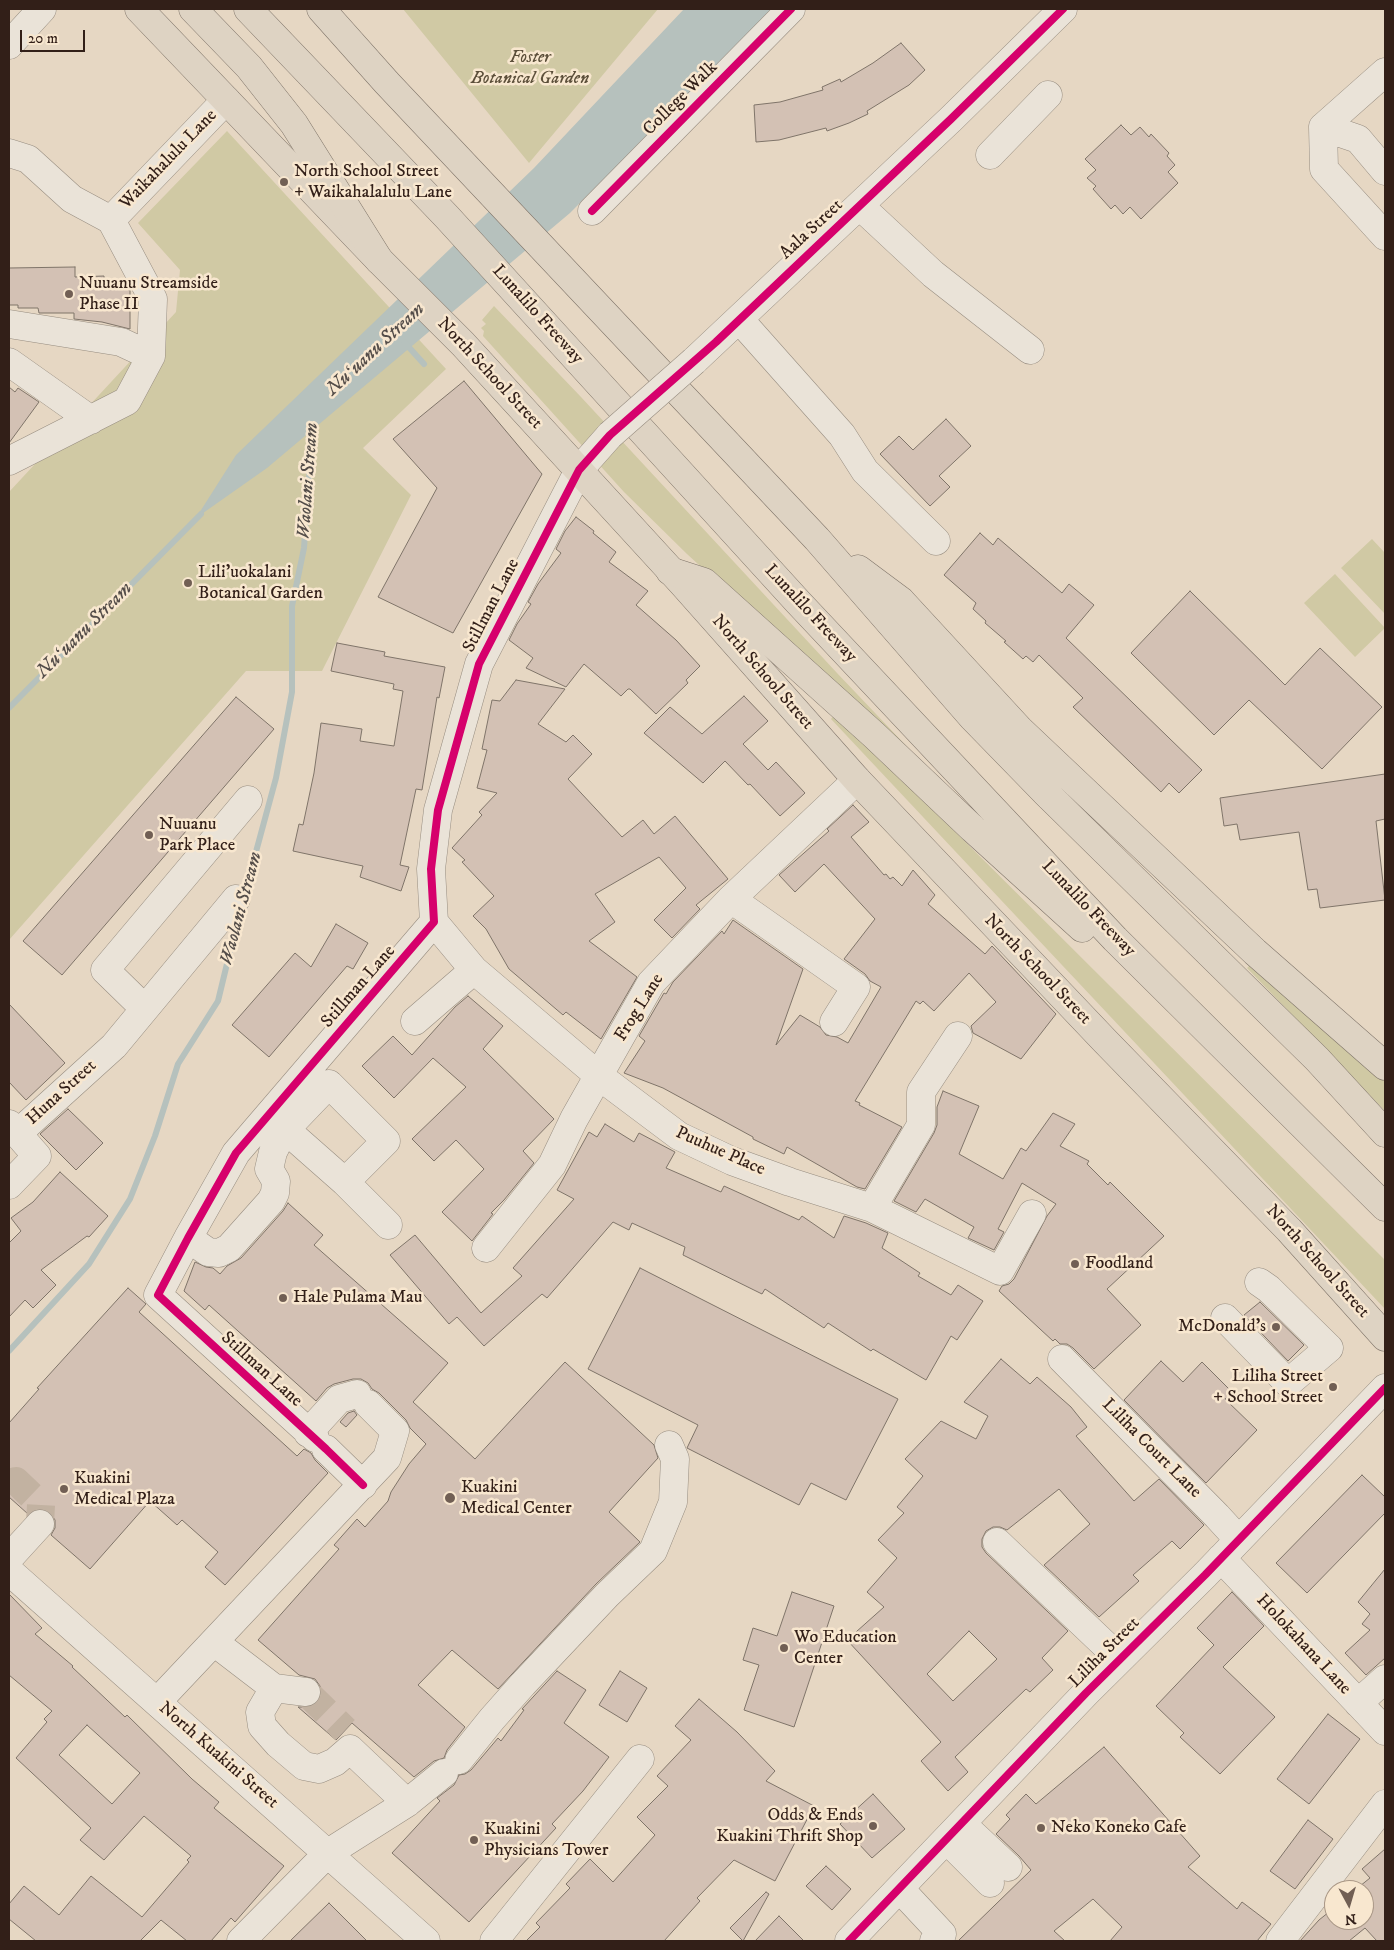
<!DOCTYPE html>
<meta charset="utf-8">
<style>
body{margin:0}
#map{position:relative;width:1394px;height:1950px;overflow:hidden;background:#e6d7c3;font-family:"IM FELL DW Pica",serif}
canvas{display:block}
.frame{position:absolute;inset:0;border:10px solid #321f18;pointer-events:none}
.north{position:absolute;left:1324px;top:1880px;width:50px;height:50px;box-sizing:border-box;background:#f8e7cf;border:1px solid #a99786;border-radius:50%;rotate:174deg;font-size:14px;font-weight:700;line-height:20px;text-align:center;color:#321f18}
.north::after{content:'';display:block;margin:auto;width:18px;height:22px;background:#715f54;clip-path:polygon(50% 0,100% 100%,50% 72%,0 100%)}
.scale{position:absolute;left:20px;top:30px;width:65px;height:22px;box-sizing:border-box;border:2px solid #321f18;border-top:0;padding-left:6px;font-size:15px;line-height:18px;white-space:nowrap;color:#321f18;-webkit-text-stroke:4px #f8e7cf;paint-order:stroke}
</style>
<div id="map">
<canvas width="1394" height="1950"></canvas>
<div class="frame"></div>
<div class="north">N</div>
<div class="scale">20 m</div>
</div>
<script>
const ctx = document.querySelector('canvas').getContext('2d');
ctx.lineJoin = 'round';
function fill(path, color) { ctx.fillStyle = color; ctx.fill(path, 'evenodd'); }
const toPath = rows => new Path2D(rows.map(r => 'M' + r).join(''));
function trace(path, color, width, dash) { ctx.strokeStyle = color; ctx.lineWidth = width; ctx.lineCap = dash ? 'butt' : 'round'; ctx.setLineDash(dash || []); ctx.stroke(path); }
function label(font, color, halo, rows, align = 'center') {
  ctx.font = font + ' "IM FELL DW Pica",serif'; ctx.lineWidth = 5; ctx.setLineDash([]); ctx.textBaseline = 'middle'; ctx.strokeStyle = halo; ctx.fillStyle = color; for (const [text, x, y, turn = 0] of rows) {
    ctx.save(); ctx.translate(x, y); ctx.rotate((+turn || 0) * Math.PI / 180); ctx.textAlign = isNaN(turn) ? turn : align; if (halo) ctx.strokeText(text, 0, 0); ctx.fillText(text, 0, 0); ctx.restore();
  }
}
const green = toPath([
 [403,9,658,9,529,163],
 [227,131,446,369,363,448,411,495,322,671,246,671,9,940,9,492,176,312,180,270,138,223],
 [494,306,581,397,837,673,972,815,687,554,624,492,483,336,484,331,481,328,486,324,482,320],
 [1372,539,1385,553,1385,614,1341,568],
 [1335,574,1385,628,1355,657,1304,603],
 [836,713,1385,1260,1385,1309,831,719],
 [1250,965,1385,1081,1385,1111,1247,968]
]);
const water = toPath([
 [684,9,773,9,570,213,267,468,196,518,236,455,534,168]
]);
const stream = toPath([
 [405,343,424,364],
 [9,708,201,514],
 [244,896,276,778,292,692,292,606,304,548,313,423],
 [9,1351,89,1264,130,1199,155,1136,178,1064,218,1001,240,910]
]);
const building = toPath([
 [901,43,925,70,909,85,867,111,868,114,849,123,827,131,826,128,779,140,756,142,754,105,780,102,823,90,822,87,840,79,841,82,873,63,901,43],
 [1121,125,1131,135,1140,127,1149,137,1151,134,1169,153,1167,156,1175,165,1168,172,1178,183,1141,219,1130,207,1123,214,1115,205,1111,209,1093,189,1096,186,1087,178,1096,170,1085,159,1121,125],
 [75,267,75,277,104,276,104,284,127,283,130,288,130,329,102,322,74,319,74,313,39,313,38,308,18,308,18,305,9,305,9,268,75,267],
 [464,381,542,474,453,633,378,597,437,488,393,439,464,381],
 [9,387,15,392,18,388,39,402,9,443,9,387],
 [946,419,971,446,939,476,950,487,930,506,880,454,899,436,913,450,946,419],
 [576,517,594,531,593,533,616,552,609,562,648,591,636,605,676,640,700,666,686,680,688,683,656,714,630,689,628,689,621,696,584,664,566,687,526,668,533,658,509,640,517,624,531,604,528,602,538,584,561,553,556,549,565,531,576,517],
 [980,533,993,545,998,538,1062,593,1069,584,1094,605,1066,638,1202,770,1179,793,1169,783,1161,792,1073,707,1083,698,1039,655,1033,662,1026,656,1023,659,1004,642,1006,641,985,623,986,621,973,609,976,603,944,575,980,533],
 [1190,591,1285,685,1320,648,1382,707,1322,769,1249,700,1214,735,1131,653,1190,591],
 [337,643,385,652,384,656,445,667,439,698,437,697,422,790,416,789,400,865,409,867,401,891,360,877,363,866,293,851,299,824,303,825,314,773,321,723,362,729,360,741,394,746,403,691,393,689,394,684,331,671,337,643],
 [516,680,565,689,538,724,566,742,573,735,592,754,568,779,622,837,643,820,654,834,675,816,728,879,696,905,700,909,672,938,654,920,686,888,659,857,595,894,615,922,589,941,637,977,601,1039,566,1012,563,1015,509,969,486,929,473,916,494,896,462,862,465,860,452,848,482,815,479,812,497,793,477,788,487,750,482,749,492,700,500,701,516,680],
 [744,696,768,721,743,744,768,770,776,762,805,793,780,816,750,784,748,785,725,761,703,783,644,733,670,707,702,734,744,696],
 [236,697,274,729,62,975,23,941,236,697],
 [1385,774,1385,819,1376,821,1385,900,1320,908,1317,889,1308,890,1299,832,1240,840,1237,824,1224,826,1220,798,1385,774],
 [853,805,869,822,851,837,884,875,886,874,890,879,893,877,902,886,913,870,935,895,928,904,985,954,992,946,1056,1014,1021,1059,973,1033,971,1026,996,1002,969,973,934,1011,923,1001,920,1004,916,1001,855,1101,860,1103,859,1105,902,1127,865,1189,857,1187,787,1147,784,1154,753,1139,753,1137,663,1088,624,1073,645,1041,639,1036,664,993,666,994,673,982,722,931,724,934,733,920,803,969,776,1045,800,1015,820,1027,826,1035,837,1037,848,1043,881,987,870,981,865,974,844,959,875,919,824,864,795,892,779,875,829,831,827,829,853,805],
 [336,924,368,943,353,969,347,966,269,1057,232,1025,295,953,311,967,336,924],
 [468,996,503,1026,483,1049,554,1119,523,1151,534,1163,504,1200,491,1213,493,1214,472,1241,442,1212,484,1169,456,1140,434,1161,412,1139,466,1087,433,1058,394,1098,362,1066,393,1036,412,1055,455,1007,468,996],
 [9,1004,65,1063,26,1100,9,1082,9,1004],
 [943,1091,979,1106,959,1154,1003,1179,1021,1148,1026,1151,1053,1113,1075,1124,1060,1146,1089,1161,1087,1164,1108,1185,1110,1182,1164,1236,1107,1289,1141,1325,1094,1369,1073,1348,1067,1344,1060,1344,1055,1339,1053,1341,999,1291,1002,1286,1009,1284,1014,1279,1047,1216,1056,1204,1022,1183,998,1229,1004,1232,994,1250,968,1238,974,1227,925,1199,916,1212,894,1201,934,1133,937,1125,937,1107,943,1091],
 [68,1109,103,1143,76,1170,40,1134,68,1109],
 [605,1124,634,1142,639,1133,675,1152,666,1168,721,1192,724,1186,799,1220,802,1216,834,1238,844,1216,866,1223,888,1233,882,1248,920,1273,918,1276,951,1295,958,1285,983,1301,957,1340,951,1336,926,1380,873,1349,871,1351,828,1323,824,1328,765,1289,762,1294,683,1255,685,1247,632,1223,629,1230,613,1222,547,1298,542,1294,484,1346,457,1317,449,1324,390,1255,415,1235,481,1313,522,1276,513,1268,574,1199,557,1190,589,1132,597,1137,605,1124],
 [60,1172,108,1216,89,1237,87,1236,41,1270,56,1285,33,1308,25,1300,9,1317,9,1243,21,1231,11,1218,33,1202,60,1172],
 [288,1203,323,1235,314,1245,448,1363,413,1402,475,1459,565,1362,654,1445,658,1458,609,1512,640,1542,596,1584,498,1689,452,1650,418,1685,465,1727,447,1750,444,1758,434,1761,414,1777,352,1723,336,1740,298,1707,312,1707,318,1702,322,1693,320,1686,315,1679,299,1675,258,1640,339,1549,334,1545,357,1519,365,1527,388,1501,391,1492,409,1464,426,1444,410,1428,406,1420,379,1393,372,1389,368,1383,361,1379,353,1379,334,1384,327,1388,316,1401,209,1305,205,1310,184,1291,195,1262,206,1267,213,1268,220,1274,227,1266,241,1258,283,1211,288,1203],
 [640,1268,898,1399,846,1500,811,1483,799,1505,687,1448,698,1425,588,1369,640,1268],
 [128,1288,146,1304,139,1312,297,1456,304,1449,311,1453,315,1460,328,1473,225,1585,205,1567,218,1552,182,1520,177,1525,150,1501,90,1569,51,1535,55,1528,55,1520,50,1512,44,1509,36,1509,28,1514,9,1497,9,1423,39,1389,37,1388,128,1288],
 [1260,1302,1304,1345,1288,1361,1244,1315,1260,1302],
 [1001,1359,1030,1384,1037,1377,1071,1407,1087,1427,1076,1436,1134,1501,1159,1479,1204,1525,1180,1549,1172,1541,1133,1575,1139,1581,1099,1617,1044,1565,1090,1524,1059,1489,1007,1530,1000,1527,993,1527,986,1531,982,1539,982,1547,986,1553,1068,1631,1042,1658,1053,1670,1030,1692,1026,1689,955,1757,968,1772,948,1791,921,1761,941,1742,847,1640,884,1607,867,1592,897,1558,878,1540,904,1513,897,1507,923,1476,905,1459,941,1421,976,1439,988,1416,964,1402,1001,1359],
 [969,1631,997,1659,953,1701,927,1674,969,1631],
 [1161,1361,1183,1382,1202,1362,1232,1392,1225,1399,1257,1430,1206,1483,1124,1400,1161,1361],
 [354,1411,357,1415,346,1427,340,1422,348,1413,354,1411],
 [1362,1475,1385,1497,1385,1513,1307,1593,1276,1563,1362,1475],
 [1385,1569,1385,1658,1366,1675,1345,1653,1370,1630,1362,1624,1370,1614,1358,1602,1385,1569],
 [792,1592,834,1606,794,1727,744,1710,759,1665,743,1660,753,1628,777,1636,792,1592],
 [1232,1592,1264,1626,1223,1667,1275,1717,1220,1774,1180,1737,1184,1733,1156,1706,1214,1645,1197,1628,1232,1592],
 [9,1594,42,1628,35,1634,73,1666,72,1667,125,1717,127,1715,192,1779,219,1802,214,1808,284,1866,235,1922,231,1918,211,1941,187,1941,161,1920,140,1941,36,1941,9,1919,9,1904,24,1886,59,1915,91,1876,142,1917,189,1862,187,1860,191,1856,144,1816,104,1860,80,1840,91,1828,16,1758,47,1722,44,1719,52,1711,9,1675,9,1594],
 [87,1725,140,1773,112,1804,59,1755,87,1725],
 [557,1671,586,1690,564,1723,609,1757,583,1791,552,1824,556,1828,469,1922,392,1853,440,1801,437,1798,454,1785,459,1775,465,1774,471,1770,498,1738,501,1741,524,1710,522,1709,557,1671],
 [620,1671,647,1688,627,1722,599,1705,620,1671],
 [699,1699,737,1732,775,1771,766,1781,814,1806,775,1881,734,1860,697,1898,700,1901,664,1941,526,1941,540,1927,536,1923,570,1888,566,1884,590,1859,613,1882,655,1835,637,1817,668,1786,657,1776,691,1740,675,1726,699,1699],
 [1328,1714,1360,1739,1309,1804,1277,1779,1328,1714],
 [1104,1747,1200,1856,1188,1867,1237,1909,1242,1902,1271,1924,1257,1941,1110,1941,1122,1927,1093,1899,1054,1931,1065,1941,958,1941,1031,1870,1019,1856,996,1834,1010,1819,1006,1815,1026,1794,1036,1804,1104,1747],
 [873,1794,905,1829,872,1858,840,1824,873,1794],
 [1308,1820,1333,1839,1295,1889,1270,1871,1308,1820],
 [1385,1849,1385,1941,1377,1941,1365,1928,1349,1941,1300,1941,1319,1920,1334,1908,1334,1920,1364,1920,1364,1890,1355,1890,1370,1878,1362,1869,1385,1849],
 [826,1866,851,1889,832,1910,806,1886,826,1866],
 [766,1892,769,1894,743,1941,730,1928,766,1892],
 [329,1903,367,1941,290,1941,329,1903],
 [779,1916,804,1941,755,1941,779,1916]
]);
const minorTunnel = toPath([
 [9,1483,16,1481,41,1505,40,1524],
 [306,1692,345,1730]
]);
const minor = toPath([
 [9,45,42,9],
 [1323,127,1324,169,1385,236],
 [1323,127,1385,72],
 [1323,127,1358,139,1385,171],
 [9,153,28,159,72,199,111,220],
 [990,155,1048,95],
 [860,206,933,274,1030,350],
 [592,211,791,9],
 [739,319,842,435,865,471,936,541],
 [9,324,121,342,151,356],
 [694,361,951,119,1063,9],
 [9,362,91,420],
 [9,461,127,401,151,356,153,299,111,220,226,100],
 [731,899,856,987,834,1022],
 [434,922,474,970,599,1076,679,1136,732,1161,790,1182,872,1208,1000,1271,1032,1214],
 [144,1008,105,970,248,800],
 [415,1021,474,970],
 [9,1124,37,1156,9,1185],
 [286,1130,345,1182,388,1225],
 [18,1133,114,1046,236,899],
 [872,1208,921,1125,921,1092,958,1036],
 [188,1238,208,1252,219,1253,229,1248,271,1201,275,1193,276,1181,269,1169,273,1152,283,1132,329,1084,386,1141,345,1182],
 [486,1248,552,1165,574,1119,651,983,731,899,857,780],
 [1225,1318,1288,1383,1329,1348,1269,1289,1259,1282],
 [1062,1359,1217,1516,1238,1539],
 [308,1433,339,1399,357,1394],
 [315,1438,158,1295,188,1238,236,1153,434,922,431,869,438,810,479,664,579,470,610,435],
 [326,1449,363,1485],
 [997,1542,1120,1659],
 [9,1558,40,1524],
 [1221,1558,1385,1731],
 [9,1571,426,1941],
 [214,1642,274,1688,260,1712,262,1726,278,1744,304,1766,319,1769,335,1762,350,1749,407,1803,328,1853,241,1941],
 [274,1688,306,1692],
 [157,1702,387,1458,395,1431,368,1404],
 [1358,1703,1385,1679],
 [459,1760,492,1719,523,1684,607,1595,653,1551,673,1502,675,1459,669,1445],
 [407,1803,444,1773],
 [962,1824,1008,1867],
 [947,1840,990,1883],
 [900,1889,942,1934,934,1941],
 [494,1941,640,1759],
 [849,1941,1086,1693,1205,1575,1385,1388],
 [1280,1941,1385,1804]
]);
const major = toPath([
 [139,9,379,260,463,344,683,584,857,780,1105,1041,1289,1230,1385,1337]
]);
const highway = toPath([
 [193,9,249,67,294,124,379,260],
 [248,9,447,217,798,602,1115,939,1385,1207],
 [321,9,387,83,817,539,973,718,1046,793,1317,1059,1385,1133],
 [858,569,901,601,1020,730,1255,952,1385,1066],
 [670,571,704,582,874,735,973,829,1082,928]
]);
const minorBridge = toPath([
 [610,435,694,361]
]);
const cycleway = toPath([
 [592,211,791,9],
 [363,1485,326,1449,158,1295,188,1238,236,1153,434,922,431,869,438,810,479,664,579,470,610,435,716,342,951,119,1063,9],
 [849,1941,1086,1693,1205,1575,1385,1388]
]);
const markers = [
 [284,182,5,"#715f54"],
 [69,294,5,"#715f54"],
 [188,583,5,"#715f54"],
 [149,835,5,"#715f54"],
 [1075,1264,5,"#715f54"],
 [283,1298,5,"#715f54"],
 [1276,1327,5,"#715f54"],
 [1333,1387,5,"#715f54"],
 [64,1489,5,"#715f54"],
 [450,1498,6,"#715f54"],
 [784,1648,5,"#715f54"],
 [873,1826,5,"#715f54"],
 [1041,1828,5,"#715f54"],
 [474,1840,5,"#715f54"]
];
const parkNames = [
 ["Foster",530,58],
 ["Botanical Garden",530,79]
];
const streetNames = [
 ["College Walk",681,99,-45],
 ["Waikahalulu Lane",169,160,-46],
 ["Aala Street",812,230,-43],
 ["Lunalilo Freeway",537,315,48],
 ["North School Street",489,374,47],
 ["Stillman Lane",492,606,-63],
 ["Lunalilo Freeway",810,614,47],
 ["North School Street",762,673,49],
 ["Lunalilo Freeway",1088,909,46],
 ["North School Street",1037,970,46],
 ["Stillman Lane",359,987,-49],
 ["Frog Lane",640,1008,-58],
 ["Huna Street",62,1093,-42],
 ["Puuhue Place",720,1152,24],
 ["North School Street",1317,1262,48],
 ["Stillman Lane",261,1370,42],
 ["Liliha Court Lane",1151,1449,45],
 ["Holokahana Lane",1303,1645,47],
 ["Liliha Street",1105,1653,-45],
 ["North Kuakini Street",218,1756,41]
];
const poiNames = [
 ["North School Street",294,172],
 ["+ Waikahalalulu Lane",294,193],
 ["Nuuanu Streamside",79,284],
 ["Phase II",79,305],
 ["Lili'uokalani",198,573],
 ["Botanical Garden",198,594],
 ["Nuuanu",159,825],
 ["Park Place",159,846],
 ["Foodland",1085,1264],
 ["Hale Pulama Mau",293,1298],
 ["McDonald's",1266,1327,"right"],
 ["Liliha Street",1323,1377,"right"],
 ["+ School Street",1323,1398,"right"],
 ["Kuakini",74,1479],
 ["Medical Plaza",74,1500],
 ["Kuakini",461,1488],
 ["Medical Center",461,1509],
 ["Wo Education",794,1638],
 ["Center",794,1659],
 ["Odds & Ends",863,1816,"right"],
 ["Kuakini Thrift Shop",863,1837,"right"],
 ["Neko Koneko Cafe",1051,1828],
 ["Kuakini",484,1830],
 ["Physicians Tower",484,1851]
];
const waterNames = [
 ["Nuʻuanu Stream",376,350,-43],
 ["Waolani Stream",309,481,-86],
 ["Nuʻuanu Stream",85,631,-45],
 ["Waolani Stream",242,909,-75]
];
fill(green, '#d0c9a4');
fill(water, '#b6c1bd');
trace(stream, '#b6c1bd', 6);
fill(building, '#d3c1b4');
trace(building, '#7f7469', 1);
trace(minorTunnel, '#c2b2a1', 28, [28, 14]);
trace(minor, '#978d80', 29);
trace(major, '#7f7469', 29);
trace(highway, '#7f7469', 29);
trace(minor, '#eae3d8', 28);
trace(major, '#ded3c3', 28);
trace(highway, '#ded3c3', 28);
trace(minorBridge, '#978d80', 29, []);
trace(minorBridge, '#eae3d8', 28);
trace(cycleway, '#d6006c', 8);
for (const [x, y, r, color] of markers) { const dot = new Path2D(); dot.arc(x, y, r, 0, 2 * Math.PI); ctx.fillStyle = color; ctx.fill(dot); trace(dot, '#f8e7cf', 2); }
label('italic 18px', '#5c4f3a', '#f8e7cf', parkNames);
label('18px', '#321f18', '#f8e7cf', streetNames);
label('18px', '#321f18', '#f8e7cf', poiNames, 'left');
label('italic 19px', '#544d49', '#f8e7cf', waterNames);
</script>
